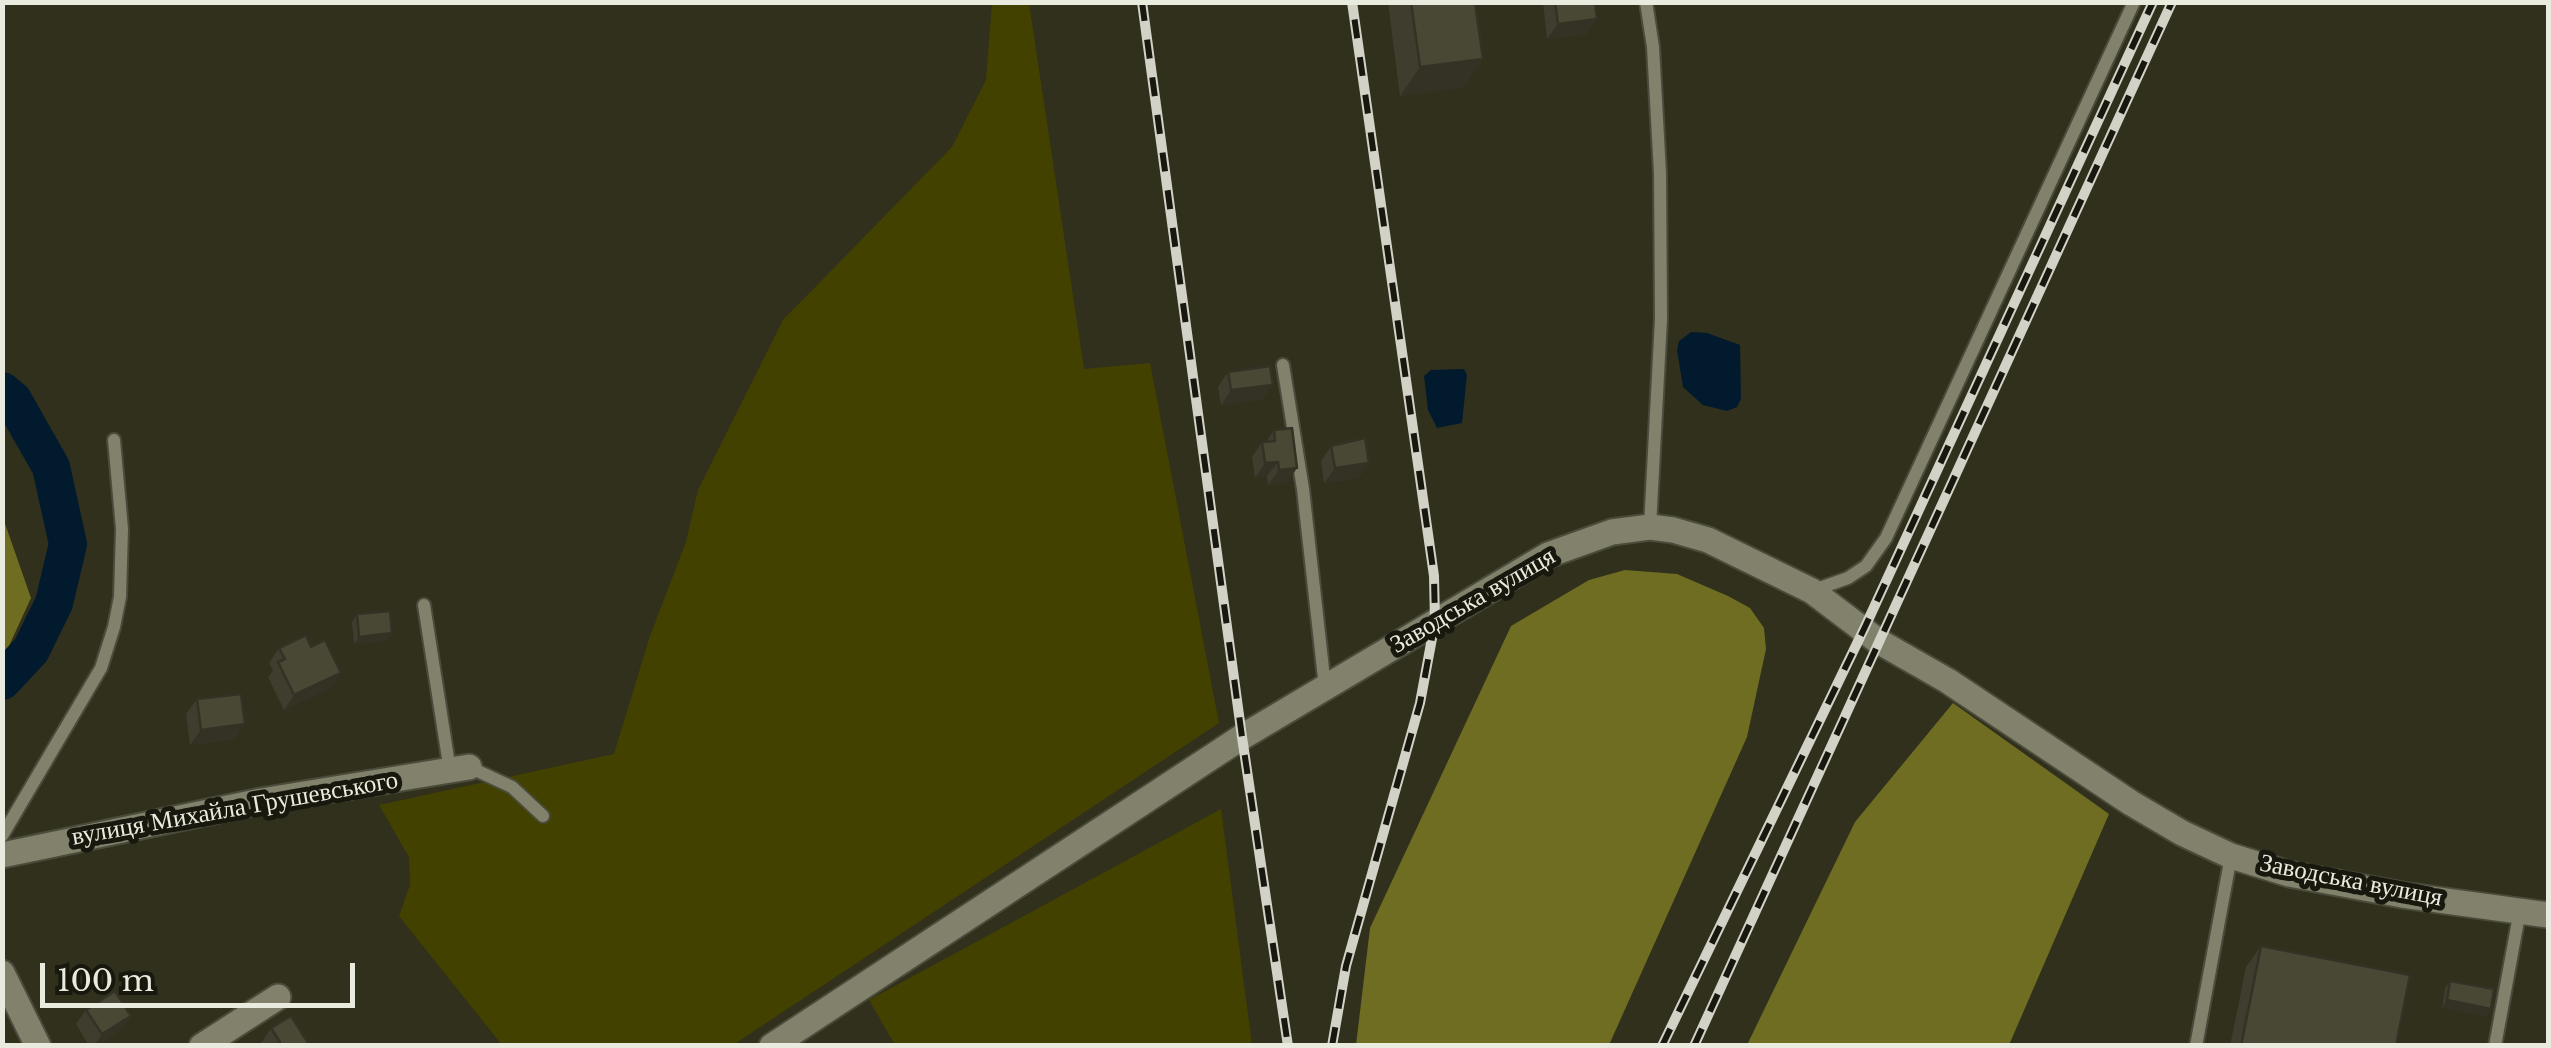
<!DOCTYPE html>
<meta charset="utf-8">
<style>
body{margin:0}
#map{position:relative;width:2551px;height:1048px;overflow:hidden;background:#30301d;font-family:"Libre Baskerville",serif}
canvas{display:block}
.frame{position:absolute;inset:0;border:5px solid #eaebdf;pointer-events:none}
.scale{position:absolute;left:40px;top:963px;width:315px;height:45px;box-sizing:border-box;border:5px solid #eaebdf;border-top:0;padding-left:12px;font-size:30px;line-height:35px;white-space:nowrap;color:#eaebdf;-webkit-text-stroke:8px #18180f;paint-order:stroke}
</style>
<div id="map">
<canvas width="2551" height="1048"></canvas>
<div class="frame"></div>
<div class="scale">100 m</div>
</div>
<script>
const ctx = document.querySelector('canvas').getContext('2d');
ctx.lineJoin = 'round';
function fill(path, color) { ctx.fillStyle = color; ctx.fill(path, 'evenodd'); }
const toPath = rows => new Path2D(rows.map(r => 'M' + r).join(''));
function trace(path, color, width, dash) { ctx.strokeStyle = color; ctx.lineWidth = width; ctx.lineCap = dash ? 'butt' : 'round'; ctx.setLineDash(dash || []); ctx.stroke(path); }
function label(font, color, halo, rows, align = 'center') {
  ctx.font = font + ' "Libre Baskerville",serif'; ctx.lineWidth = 10; ctx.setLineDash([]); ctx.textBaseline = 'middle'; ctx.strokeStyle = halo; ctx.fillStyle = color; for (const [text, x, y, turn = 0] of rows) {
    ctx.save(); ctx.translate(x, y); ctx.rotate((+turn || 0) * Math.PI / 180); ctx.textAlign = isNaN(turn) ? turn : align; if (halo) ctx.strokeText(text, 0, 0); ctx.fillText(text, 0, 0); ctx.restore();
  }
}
const green = toPath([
 [992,3,1029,3,1084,369,1150,363,1219,723,733,1045,502,1045,399,916,410,885,409,857,379,805,614,754,650,636,686,542,698,490,783,320,952,147,986,80],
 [1221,809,1252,1045,895,1045,869,1000]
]);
const forest = toPath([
 [2,515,31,598,3,659,2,659],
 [1625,570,1677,574,1728,596,1750,608,1764,628,1766,649,1747,737,1609,1045,1356,1045,1370,928,1511,626,1589,580],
 [1953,703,2109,814,2009,1045,1747,1045,1855,822]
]);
const water = toPath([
 [1691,332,1707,333,1740,345,1741,399,1737,407,1727,411,1703,405,1683,387,1677,350,1679,341],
 [1464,369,1467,375,1462,423,1437,428,1428,410,1424,376,1431,370]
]);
const river = toPath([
 [2,391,13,400,51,467,68,544,54,603,31,650,2,681]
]);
const service = toPath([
 [1646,2,1653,47,1660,173,1661,319,1650,527],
 [1283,365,1303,489,1325,687],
 [1814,590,1848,578,1866,566,1886,538,2134,2],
 [424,605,450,771],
 [469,767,512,787,543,816],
 [2,836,101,668,114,627,120,597,122,529,114,440],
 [2196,1046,2231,856],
 [2495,1046,2520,910]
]);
const minor = toPath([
 [2,855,261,801,469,767],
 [2,973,38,1046],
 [202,1046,278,997],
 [772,1046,1242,737,1548,555,1612,532,1650,527,1673,530,1708,540,1812,591,1878,641,1948,681,2131,803,2182,833,2231,856,2289,874,2402,895,2548,915]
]);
const rail = toPath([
 [1142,2,1242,737,1288,1046],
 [1332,1046,1346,966,1420,703,1435,622,1434,576,1352,2],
 [1662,1046,1864,629,2153,2],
 [1694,1046,2172,2]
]);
const wall = toPath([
 [1388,2,1475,2,1483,59,1463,87,1400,96],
 [1543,2,1595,2,1587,34,1547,39],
 [1228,372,1263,399,1221,405,1218,387],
 [1274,430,1287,483,1268,485,1267,476,1255,478,1252,457,1262,442,1266,442],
 [1331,446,1359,478,1324,483,1321,461],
 [357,614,392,633,387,641,354,644,352,622],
 [311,647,341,673,330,688,284,710,268,677,273,670,269,663,279,648],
 [197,699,245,724,234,739,190,745,186,714],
 [2261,946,2396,1046,2230,1046,2246,967],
 [2450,981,2491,1009,2486,1016,2442,1008,2445,988],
 [86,1010,131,1016,121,1030,97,1046,89,1046,76,1024],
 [271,1028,310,1046,263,1046,261,1043]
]);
const shadedWall = toPath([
 [1597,19,1587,34,1547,39,1558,24],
 [1483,59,1463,87,1400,96,1420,67],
 [1273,385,1263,399,1221,405,1231,390],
 [1278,462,1267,476,1255,478,1265,463],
 [1369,463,1359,478,1324,483,1335,468],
 [1297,468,1287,483,1268,485,1279,470],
 [392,633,387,641,354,644,359,637],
 [341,673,330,688,284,710,294,695],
 [245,724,234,739,190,745,201,730],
 [2447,1000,2491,1009,2486,1016,2442,1008],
 [131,1016,121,1030,97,1046,94,1046,102,1034]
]);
const building = toPath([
 [1411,2,1475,2,1483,59,1420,67,1411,2],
 [1555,2,1595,2,1597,19,1558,24,1555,2],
 [1270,366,1273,385,1231,390,1228,372,1270,366],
 [1292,428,1297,468,1279,470,1278,462,1265,463,1262,442,1275,441,1274,430,1292,428],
 [1365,438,1369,463,1335,468,1331,446,1365,438],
 [390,611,392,633,359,637,357,614,390,611],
 [306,635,311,647,325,640,341,673,294,695,278,662,285,659,279,648,306,635],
 [241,694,245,724,201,730,197,699,241,694],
 [2261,946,2410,975,2396,1046,2241,1046,2261,946],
 [2450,981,2494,989,2491,1009,2447,1000,2450,981],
 [115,991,131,1016,102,1034,86,1010,115,991],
 [291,1016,310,1046,274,1046,280,1042,271,1028,291,1016]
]);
const streetNames = [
 ["Заводська вулиця",1473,601,-30],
 ["вулиця Михайла Грушевського",235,809,-10],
 ["Заводська вулиця",2351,881,11]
];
fill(green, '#434100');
fill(forest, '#6f6d21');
fill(water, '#021a2d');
trace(river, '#021a2d', 38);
trace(service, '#4a4b3a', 16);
trace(minor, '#4a4b3a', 29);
trace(service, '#81816c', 12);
trace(minor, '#81816c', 25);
trace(rail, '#d2d3c6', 10);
trace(rail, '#18180f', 6, [19]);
fill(wall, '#3f3e2e');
fill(shadedWall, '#333225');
fill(building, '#494835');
trace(building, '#333225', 2.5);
label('25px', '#eaebdf', '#18180f', streetNames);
</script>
